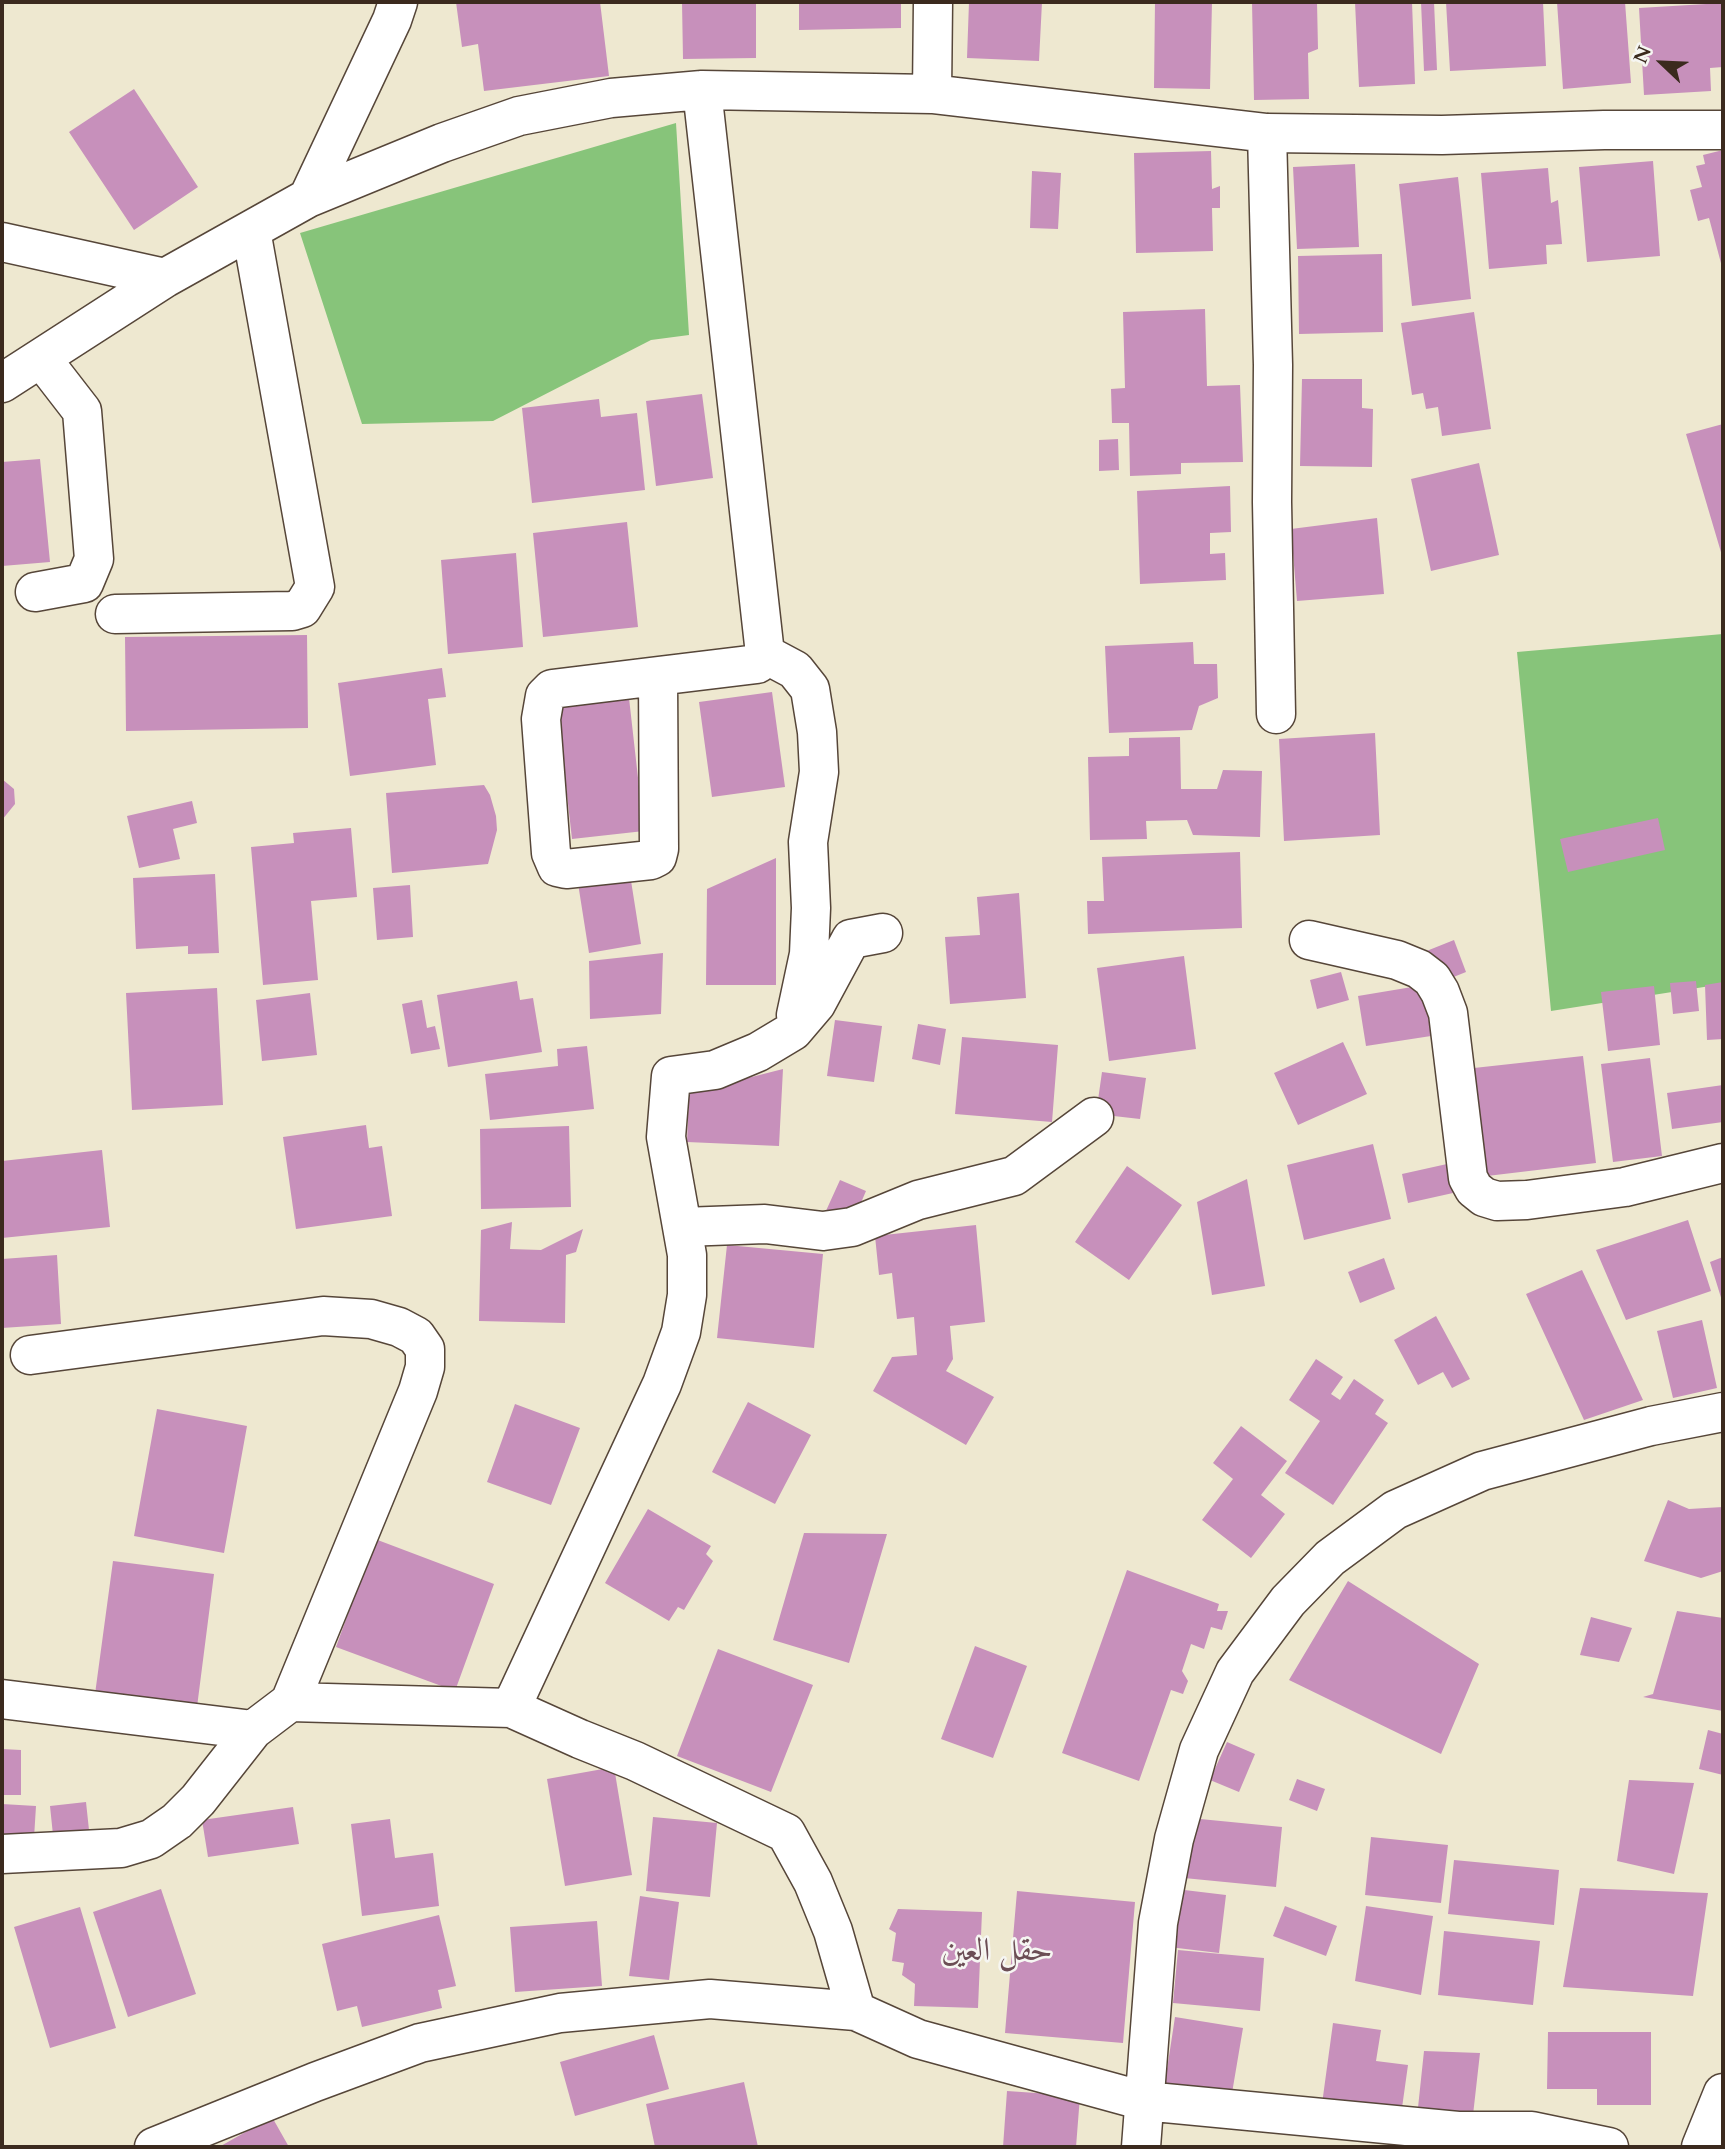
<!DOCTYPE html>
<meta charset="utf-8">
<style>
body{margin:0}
#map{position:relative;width:1725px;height:2149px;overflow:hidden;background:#eee8d0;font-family:Cardo,serif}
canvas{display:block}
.frame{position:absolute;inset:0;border:4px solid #3b2a1e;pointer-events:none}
.north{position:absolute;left:1627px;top:28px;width:70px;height:70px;-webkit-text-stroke:5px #f6f6f2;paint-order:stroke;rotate:293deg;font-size:19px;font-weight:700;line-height:28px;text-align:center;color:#3b2a1e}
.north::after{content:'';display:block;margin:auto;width:24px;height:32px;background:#3b2a1e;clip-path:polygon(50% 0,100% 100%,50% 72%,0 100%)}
</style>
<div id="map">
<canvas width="1725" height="2149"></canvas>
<div class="frame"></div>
<div class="north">N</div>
</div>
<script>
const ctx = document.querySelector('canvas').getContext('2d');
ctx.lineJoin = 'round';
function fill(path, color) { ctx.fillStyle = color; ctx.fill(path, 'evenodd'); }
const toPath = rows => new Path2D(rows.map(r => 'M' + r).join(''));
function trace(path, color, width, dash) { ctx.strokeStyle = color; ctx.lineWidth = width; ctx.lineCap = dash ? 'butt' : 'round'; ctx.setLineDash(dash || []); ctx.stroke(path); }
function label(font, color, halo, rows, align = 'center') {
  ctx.font = font + ' Cardo,Amiri,serif'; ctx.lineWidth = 5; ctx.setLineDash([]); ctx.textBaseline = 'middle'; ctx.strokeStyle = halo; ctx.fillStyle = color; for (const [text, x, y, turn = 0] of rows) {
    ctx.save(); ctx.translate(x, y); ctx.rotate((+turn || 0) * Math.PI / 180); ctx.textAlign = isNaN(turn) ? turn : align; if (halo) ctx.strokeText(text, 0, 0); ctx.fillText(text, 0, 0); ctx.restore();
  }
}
const green = toPath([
 [676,123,689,335,651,340,493,421,362,424,300,233],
 [1723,634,1723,984,1551,1011,1517,652]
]);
const building = toPath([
 [456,2,600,2,609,76,484,91,478,44,462,47],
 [682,2,756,2,756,58,683,59],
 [799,2,901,2,901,28,799,30],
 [969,2,1042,2,1039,61,967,58],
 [1155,2,1212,2,1210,89,1154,88],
 [1252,2,1317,2,1318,49,1308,53,1309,99,1254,100],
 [1355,2,1412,2,1415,84,1359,87],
 [1421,2,1434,2,1437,70,1424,71],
 [1446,2,1543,2,1546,66,1450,71],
 [1557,2,1625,2,1631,83,1563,89],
 [1723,3,1723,67,1710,68,1711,91,1644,95,1639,8],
 [134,89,198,187,134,230,69,132],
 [1723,150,1723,267,1722,267,1709,218,1698,221,1690,190,1702,187,1696,166,1705,164,1703,155],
 [1211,151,1212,189,1220,186,1220,208,1212,208,1213,251,1136,253,1134,153],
 [1653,161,1660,256,1587,262,1579,167],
 [1355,164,1359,247,1297,249,1293,167],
 [1548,168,1551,203,1558,200,1562,244,1546,245,1547,264,1489,269,1481,173],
 [1032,171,1061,173,1058,229,1030,228],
 [1458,177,1471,299,1412,306,1399,184],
 [1382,254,1383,332,1299,334,1298,256],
 [1205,309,1207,386,1240,385,1243,462,1181,463,1181,474,1130,476,1129,423,1112,423,1111,389,1125,388,1123,312],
 [1474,312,1491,429,1442,436,1438,407,1426,409,1423,393,1412,395,1401,323],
 [1302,379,1362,379,1362,408,1373,409,1372,467,1300,466],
 [702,394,713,478,656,486,646,401],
 [599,399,601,417,637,413,645,490,532,503,522,408],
 [1723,424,1723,559,1686,434],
 [1118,439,1119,470,1099,471,1099,440],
 [40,459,50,562,2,566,2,462],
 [1479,463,1499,555,1431,571,1411,479],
 [1230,486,1231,532,1210,533,1210,554,1225,553,1226,580,1140,584,1137,491],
 [1377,518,1384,594,1297,601,1291,529],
 [627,522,638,627,543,637,533,533],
 [516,553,523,647,448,654,441,560],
 [307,635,308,728,126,731,125,637],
 [1193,642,1194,664,1217,664,1218,698,1199,706,1192,730,1109,733,1105,646],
 [442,668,446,697,428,699,436,765,350,776,338,683],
 [772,692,785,787,712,797,699,702],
 [629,698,644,831,572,839,557,706],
 [1375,733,1380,835,1284,841,1279,739],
 [1180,737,1181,789,1217,789,1223,770,1262,771,1260,837,1193,835,1187,820,1146,821,1147,839,1090,840,1088,757,1129,756,1129,738],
 [2,779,14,789,15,804,2,820],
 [484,785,490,795,496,816,497,830,488,864,392,873,386,793],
 [192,801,197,823,173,829,180,859,139,868,127,816],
 [1658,818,1665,850,1568,872,1560,839],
 [351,828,357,897,311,901,318,980,263,985,251,847,294,843,293,833],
 [1240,852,1242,928,1088,934,1087,901,1104,901,1102,857],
 [776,858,776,985,706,985,707,889],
 [629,868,641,944,589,953,577,877],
 [215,874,219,953,188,954,188,946,136,949,133,878],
 [410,885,413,937,377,940,373,888],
 [1019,893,1026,998,950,1004,945,937,980,935,977,897],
 [1454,940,1466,972,1436,984,1424,952],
 [663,953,661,1014,590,1019,589,961],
 [1184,956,1196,1049,1109,1061,1097,968],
 [1341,972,1349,1000,1317,1009,1310,980],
 [517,981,520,1000,533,998,542,1052,448,1067,437,995],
 [1696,981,1699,1011,1673,1014,1670,983],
 [1723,982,1723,1039,1707,1040,1705,985],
 [1424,985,1431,1036,1366,1046,1358,996],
 [1654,986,1660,1045,1608,1051,1601,992],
 [217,988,223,1105,132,1110,126,993],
 [310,993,317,1055,262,1061,256,1000],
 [422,1000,427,1028,435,1026,440,1049,411,1054,402,1004],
 [835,1020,882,1026,874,1082,827,1076],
 [918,1024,946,1029,940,1065,912,1059],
 [962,1037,1058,1045,1052,1122,955,1114],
 [1343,1042,1367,1094,1298,1125,1274,1073],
 [587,1046,594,1109,490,1120,485,1074,558,1066,557,1049],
 [1583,1056,1596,1163,1487,1176,1474,1068],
 [1650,1058,1662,1156,1613,1162,1601,1064],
 [783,1069,779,1146,687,1142,689,1093],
 [1102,1072,1146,1078,1140,1119,1096,1114],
 [1723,1085,1723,1122,1672,1129,1667,1093],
 [366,1125,369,1148,382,1146,392,1216,296,1229,283,1137],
 [569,1126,571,1207,481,1209,480,1129],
 [1373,1144,1391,1219,1304,1240,1287,1165],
 [102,1150,110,1227,2,1238,2,1161],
 [1447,1164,1453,1193,1408,1203,1402,1174],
 [1127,1166,1182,1205,1129,1280,1075,1242],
 [1247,1179,1265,1286,1212,1295,1197,1202],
 [840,1180,866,1191,851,1226,825,1213],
 [1688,1220,1711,1291,1626,1320,1596,1250],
 [512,1222,510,1249,541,1250,583,1229,576,1252,566,1255,565,1323,479,1321,481,1230],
 [976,1225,985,1322,950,1326,953,1359,946,1371,994,1397,966,1445,873,1391,892,1357,917,1355,914,1317,897,1319,892,1273,879,1275,875,1236],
 [727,1245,823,1254,814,1348,717,1338],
 [57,1255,61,1324,2,1328,2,1259],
 [1723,1257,1723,1304,1710,1262],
 [1384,1258,1395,1289,1360,1303,1348,1272],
 [1582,1270,1643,1400,1584,1420,1526,1294],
 [1436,1316,1470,1379,1452,1388,1443,1372,1418,1385,1394,1340],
 [1702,1320,1717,1388,1673,1398,1657,1331],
 [1316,1359,1343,1377,1331,1394,1340,1400,1354,1379,1384,1400,1375,1414,1388,1423,1333,1505,1285,1473,1320,1421,1289,1400],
 [748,1402,811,1435,775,1504,712,1472],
 [515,1404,580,1428,551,1505,487,1482],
 [157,1409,247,1426,224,1553,134,1536],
 [1241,1426,1287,1461,1261,1495,1285,1514,1251,1558,1202,1520,1233,1479,1213,1463],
 [1668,1500,1689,1509,1723,1507,1723,1571,1701,1578,1644,1561],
 [648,1509,711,1546,706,1554,713,1561,684,1610,678,1607,669,1621,605,1583],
 [804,1533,887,1534,849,1663,773,1640],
 [375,1539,494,1584,455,1691,336,1647],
 [113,1561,214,1574,197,1707,95,1694],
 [1127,1570,1219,1604,1217,1611,1228,1611,1222,1630,1211,1627,1204,1649,1191,1644,1182,1671,1188,1681,1183,1694,1171,1690,1139,1781,1062,1753],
 [1348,1581,1479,1664,1441,1754,1289,1680],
 [1677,1611,1723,1618,1723,1711,1643,1697,1653,1694],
 [1591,1617,1632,1628,1619,1662,1580,1655],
 [975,1646,1027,1666,993,1758,941,1739],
 [718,1649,813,1685,771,1792,677,1756],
 [1708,1730,1723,1734,1723,1775,1699,1769],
 [1227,1742,1255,1754,1239,1792,1210,1780],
 [2,1749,21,1750,21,1795,2,1795],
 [614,1767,632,1875,565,1886,547,1779],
 [1297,1779,1325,1789,1317,1811,1289,1800],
 [1629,1780,1694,1783,1674,1874,1617,1861],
 [86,1802,89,1830,53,1835,50,1806],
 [2,1804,36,1806,34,1838,2,1835],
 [293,1807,299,1844,208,1857,202,1820],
 [653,1817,717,1823,710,1897,646,1891],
 [1190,1818,1282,1827,1276,1887,1184,1878],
 [390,1819,395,1858,433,1853,439,1906,362,1916,351,1824],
 [1371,1837,1448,1845,1441,1903,1365,1895],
 [1454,1860,1559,1870,1554,1925,1448,1914],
 [1580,1888,1708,1893,1693,1996,1563,1987],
 [161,1889,196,1994,128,2017,93,1912],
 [1176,1889,1226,1895,1219,1953,1169,1947],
 [1017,1891,1135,1902,1123,2043,1005,2033],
 [640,1896,679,1902,669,1980,629,1976],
 [1285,1906,1337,1926,1326,1956,1273,1936],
 [1366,1906,1433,1916,1421,1995,1355,1981],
 [80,1907,116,2028,50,2048,14,1927],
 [898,1909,982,1912,978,2008,914,2006,915,1984,902,1975,904,1963,892,1961,896,1933,889,1929],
 [439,1915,456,1986,438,1990,442,2008,362,2027,357,2006,337,2011,322,1944],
 [597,1921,602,1986,515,1992,510,1927],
 [1444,1931,1540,1941,1533,2005,1438,1995],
 [1178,1950,1264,1958,1260,2011,1173,2003],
 [1175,2017,1243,2028,1231,2099,1164,2089],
 [1333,2023,1381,2030,1376,2061,1408,2065,1401,2115,1322,2104],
 [1548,2032,1651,2032,1651,2105,1597,2105,1597,2089,1547,2089],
 [654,2035,669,2089,575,2116,560,2062],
 [1424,2051,1480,2053,1473,2115,1417,2117],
 [744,2082,758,2147,655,2147,646,2104],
 [1007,2091,1080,2096,1076,2147,1003,2147],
 [272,2117,289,2147,219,2147]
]);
const minor = toPath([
 [932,94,933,2],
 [1267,133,1273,365,1272,502,1276,714],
 [308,198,392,20,398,2],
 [2,242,165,278],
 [2,383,165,278,308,198,442,143,519,116,611,98,702,90,932,94,1267,133,1442,135,1604,130,1723,130],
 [35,592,84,583,94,559,82,411,41,358],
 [115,614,292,611,302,608,315,587,251,230],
 [765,654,795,670,810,689,817,732,819,772,808,842,811,908,809,954,796,1015],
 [658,676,552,689,545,696,541,719,551,853,557,867,566,869,651,860,657,857,659,849,658,676,757,664,764,659,765,654,702,90],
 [1309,940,1397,960,1419,969,1432,979,1440,992,1448,1013,1468,1178,1474,1189,1484,1197,1497,1201,1527,1200,1625,1187,1723,1163],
 [683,1227,765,1224,823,1231,852,1227,918,1200,1014,1176,1094,1117],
 [30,1355,323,1316,371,1319,399,1327,416,1336,425,1349,425,1367,418,1391,290,1702],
 [2,1699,253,1730,290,1702,511,1708,580,1739,635,1761,786,1833,813,1882,833,1931,856,2011],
 [511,1708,662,1384,681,1332,687,1295,687,1255,666,1137,671,1076,715,1070,758,1052,793,1031,816,1004,851,939,883,933],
 [2,1854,121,1848,151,1839,177,1821,198,1800,253,1730],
 [154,2147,315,2082,420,2043,560,2013,710,1999,856,2011,918,2039,1144,2101,1458,2131,1532,2131,1609,2147],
 [1141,2147,1158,1923,1174,1839,1199,1750,1235,1672,1288,1601,1330,1558,1395,1510,1482,1471,1651,1426,1723,1412],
 [1701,2147,1723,2093]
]);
const neighbourhoodNames = [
 ["حقل العين",997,1953]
];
fill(green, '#87c47a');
fill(building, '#c790bb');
trace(minor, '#564639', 41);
trace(minor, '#fff', 38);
label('32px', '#6c4e55', '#f6f6f2', neighbourhoodNames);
</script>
